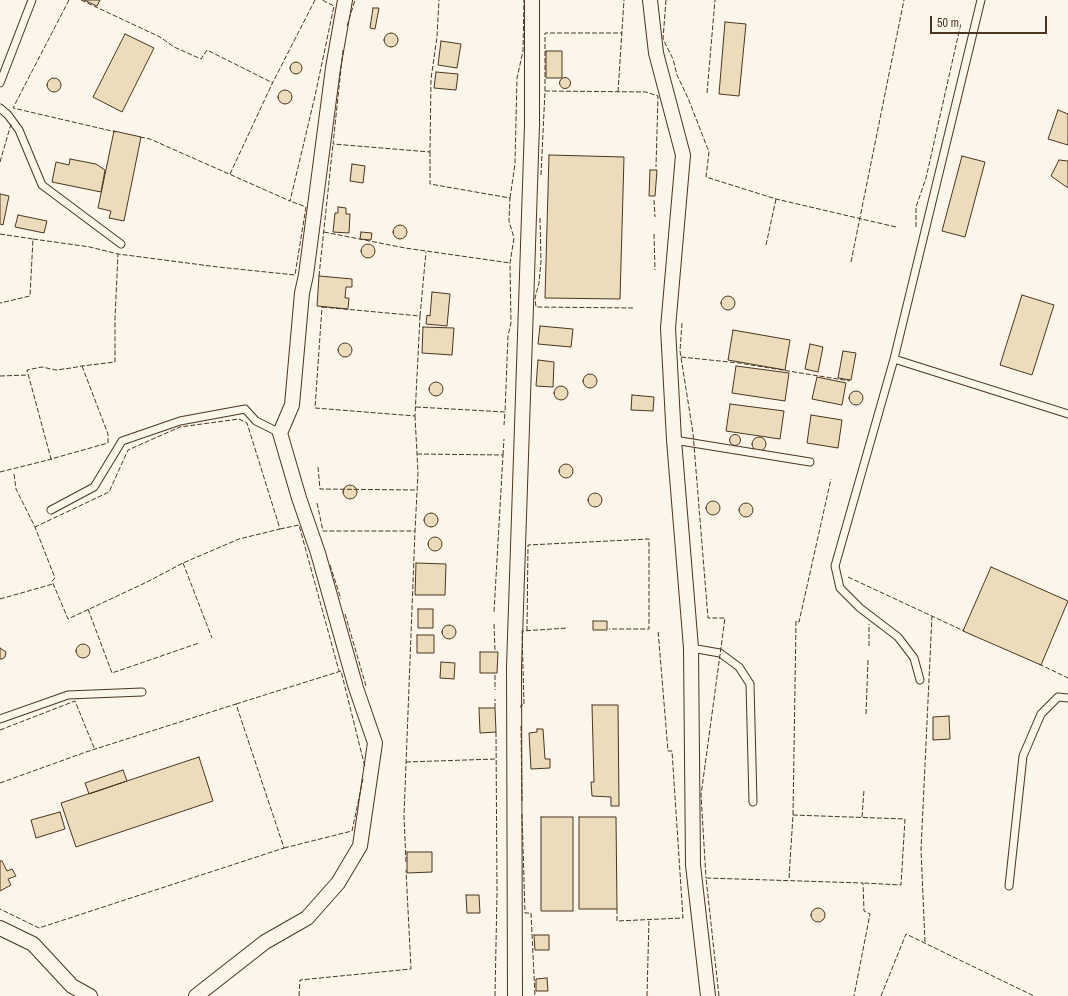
<!DOCTYPE html>
<style>
body{margin:0}
#map{position:relative;width:1068px;height:996px;overflow:hidden;background:#fbf6e9;font-family:"Archivo Narrow",sans-serif}
canvas{display:block}
.scale{position:absolute;left:930px;top:16px;width:117px;height:18px;box-sizing:border-box;border:2px solid #4a3520;border-top:0;padding-left:5px;font-size:12px;line-height:14px;white-space:nowrap;color:#4a3520;-webkit-text-stroke:3px #fbf6e9;paint-order:stroke}
</style>
<div id="map">
<canvas width="1068" height="996"></canvas>
<div class="scale">50 m</div>
</div>
<script>
const ctx = document.querySelector('canvas').getContext('2d');
ctx.lineJoin = 'round';
function fill(path, color) { ctx.fillStyle = color; ctx.fill(path, 'evenodd'); }
const toPath = rows => new Path2D(rows.map(r => 'M' + r).join(''));
function trace(path, color, width, dash) { ctx.strokeStyle = color; ctx.lineWidth = width; ctx.lineCap = dash ? 'butt' : 'round'; ctx.setLineDash(dash || []); ctx.stroke(path); }
const building = toPath([
 [84,0,100,0,97,6,84,0],
 [373,8,379,8,375,29,370,28,373,8],
 [725,22,746,24,739,96,719,94,725,22],
 '384 40a7 7 0 1 1 14 0a7 7 0 1 1-14 0Z',
 [125,34,154,48,122,112,93,97,125,34],
 [441,41,461,44,457,68,438,65,441,41],
 [546,51,562,51,562,78,546,78,546,51],
 '290 68a6 6 0 1 1 12 0a6 6 0 1 1-12 0Z',
 [436,72,458,74,456,90,434,88,436,72],
 '559.5 83a5.5 5.5 0 1 1 11 0a5.5 5.5 0 1 1-11 0Z',
 '47 85a7 7 0 1 1 14 0a7 7 0 1 1-14 0Z',
 '278 97a7 7 0 1 1 14 0a7 7 0 1 1-14 0Z',
 [1058,110,1068,114,1068,145,1048,139,1058,110],
 [114,131,141,137,124,221,109,218,111,211,98,208,114,131],
 [549,155,624,157,620,299,545,298,549,155],
 [962,156,985,162,965,237,942,231,962,156],
 [70,159,96,164,105,170,101,192,52,182,56,162,69,165,70,159],
 [1059,160,1068,161,1068,188,1051,176,1059,160],
 [352,164,365,166,363,183,350,181,352,164],
 [650,170,657,170,655,196,649,196,650,170],
 [0,194,9,196,3,225,0,224,0,194],
 [338,207,346,208,346,214,350,214,349,233,333,232,335,213,338,213,338,207],
 [18,215,47,221,44,233,15,227,18,215],
 '393 232a7 7 0 1 1 14 0a7 7 0 1 1-14 0Z',
 [361,232,372,233,371,240,360,239,361,232],
 '361 251a7 7 0 1 1 14 0a7 7 0 1 1-14 0Z',
 [319,276,352,279,352,287,346,287,345,298,349,298,348,309,317,306,319,276],
 [432,292,450,294,447,326,426,324,427,315,430,316,432,292],
 [1022,295,1054,305,1032,375,1000,365,1022,295],
 '721 303a7 7 0 1 1 14 0a7 7 0 1 1-14 0Z',
 [540,326,573,329,571,347,538,344,540,326],
 [423,327,454,328,452,355,422,353,423,327],
 [733,330,790,340,785,370,728,360,733,330],
 '338 350a7 7 0 1 1 14 0a7 7 0 1 1-14 0Z',
 [810,344,823,347,818,372,805,369,810,344],
 [843,351,856,353,851,380,838,378,843,351],
 [538,360,554,362,553,387,536,386,538,360],
 [736,366,789,373,785,401,732,393,736,366],
 '583 381a7 7 0 1 1 14 0a7 7 0 1 1-14 0Z',
 [817,377,846,383,842,405,812,399,817,377],
 '429 389a7 7 0 1 1 14 0a7 7 0 1 1-14 0Z',
 '554 393a7 7 0 1 1 14 0a7 7 0 1 1-14 0Z',
 '849 398a7 7 0 1 1 14 0a7 7 0 1 1-14 0Z',
 [632,395,654,397,653,411,631,410,632,395],
 [730,404,784,411,780,439,726,431,730,404],
 [811,415,842,420,838,448,807,443,811,415],
 '729.5 440a5.5 5.5 0 1 1 11 0a5.5 5.5 0 1 1-11 0Z',
 '752 444a7 7 0 1 1 14 0a7 7 0 1 1-14 0Z',
 '559 471a7 7 0 1 1 14 0a7 7 0 1 1-14 0Z',
 '343 492a7 7 0 1 1 14 0a7 7 0 1 1-14 0Z',
 '588 500a7 7 0 1 1 14 0a7 7 0 1 1-14 0Z',
 '706 508a7 7 0 1 1 14 0a7 7 0 1 1-14 0Z',
 '739 510a7 7 0 1 1 14 0a7 7 0 1 1-14 0Z',
 '424 520a7 7 0 1 1 14 0a7 7 0 1 1-14 0Z',
 '428 544a7 7 0 1 1 14 0a7 7 0 1 1-14 0Z',
 [416,563,446,564,445,595,415,595,416,563],
 [991,567,1068,601,1041,665,963,631,991,567],
 [418,609,433,609,433,628,418,628,418,609],
 [593,621,607,621,607,630,593,630,593,621],
 '442 632a7 7 0 1 1 14 0a7 7 0 1 1-14 0Z',
 [417,635,434,635,434,653,417,653,417,635],
 '76 651a7 7 0 1 1 14 0a7 7 0 1 1-14 0Z',
 [0,648,6,652,5,657,2,659,0,659,0,648],
 [480,652,498,652,497,673,480,673,480,652],
 [441,662,455,663,454,679,440,678,441,662],
 [592,705,618,705,619,806,611,806,611,797,592,796,591,782,594,782,592,705],
 [479,708,495,708,496,732,480,733,479,708],
 [949,716,950,739,933,740,933,717,949,716],
 [537,729,543,729,545,759,550,759,550,768,531,769,529,733,537,732,537,729],
 [199,757,213,801,76,847,61,803,199,757],
 [123,770,127,781,89,794,85,783,123,770],
 [60,812,65,829,36,838,31,820,60,812],
 [541,817,573,817,573,911,541,911,541,817],
 [579,817,616,817,617,909,579,909,579,817],
 [407,852,432,852,432,872,407,873,407,852],
 [0,861,2,861,7,871,12,869,16,876,8,879,11,885,0,891,0,861],
 [466,895,479,895,480,913,467,913,466,895],
 '811 915a7 7 0 1 1 14 0a7 7 0 1 1-14 0Z',
 [534,935,549,935,549,950,535,950,534,935],
 [547,978,548,991,536,991,536,979,547,978]
]);
const lane = toPath([
 [0,83,32,0],
 [0,108,8,115,19,130,42,185,121,244],
 [894,359,1068,414],
 [674,440,810,462],
 [51,510,94,487,122,441,180,421,245,409,256,421,280,433],
 [691,648,720,653,739,667,750,684,753,802],
 [920,680,914,658,898,637,860,608,840,588,835,566,894,359,981,0],
 [0,719,68,695,142,692],
 [1009,886,1023,756,1041,714,1058,697,1068,698]
]);
const street = toPath([
 [650,0,656,53,683,155,668,328,674,440,691,648,693,865,708,996],
 [0,928,33,944,72,986,90,996],
 [196,996,265,942,307,918,338,883,360,846,375,743,356,688,318,553,299,498,280,433,292,405,302,293,306,275,333,68,345,0],
 [515,996,514,667,532,125,532,0]
]);
const fence = toPath([
 [69,0,13,108,116,132],
 [81,0,160,37,174,47,201,59,207,50,273,83],
 [666,0,663,39,673,59,677,75,688,98,709,152,706,177,776,199,896,227],
 [347,26,355,0],
 [343,50,333,144,430,152,431,79,437,37,439,0],
 [545,91,545,33,622,33],
 [618,92,624,0],
 [707,93,715,0],
 [140,137,150,139,290,201,315,96,334,6,322,0],
 [430,152,430,184,510,198,509,221,514,238,510,263,511,323,508,336,505,412],
 [0,162,11,124],
 [230,174,272,84,315,0],
 [541,175,545,91,646,92,658,96,656,167],
 [510,198,515,164,517,78,523,51,524,0],
 [654,200,655,217],
 [540,218,541,261,539,283,535,298,536,307,633,308],
 [916,227,916,207,926,178,961,23],
 [324,232,405,248,510,263],
 [0,234,33,239,30,296,0,303],
 [654,234,655,270],
 [33,239,90,247,118,254,218,267,295,275,306,207,290,201],
 [766,245,776,199],
 [851,262,904,0],
 [319,276,333,144],
 [322,307,420,316,415,416,315,408,322,307],
 [420,316,426,252],
 [682,323,680,351,693,433,708,618,725,618,701,795,706,878],
 [681,357,739,363,850,381],
 [82,366,108,434,108,443,51,459,27,370,42,367,56,370,71,368,82,366,115,362,115,318,118,254],
 [0,376,28,375],
 [416,407,505,412,504,425],
 [417,454,503,455,494,612],
 [503,455,504,439],
 [318,467,320,489,417,490],
 [0,472,52,459],
 [14,474,16,489,35,527,55,578,52,581,68,619,147,582,183,563,239,539,280,529,247,423,239,419,180,427,128,450,109,492,35,527],
 [317,503,323,531,415,531,418,473,415,416],
 [280,529,299,525,339,671],
 [183,563,212,638],
 [330,565,341,599],
 [848,577,964,631],
 [0,599,53,584],
 [88,609,112,673,199,643],
 [345,614,366,686],
 [494,624,495,651],
 [527,631,528,545,649,539,649,629,609,629],
 [869,646,869,624],
 [1039,664,1068,678],
 [495,675,495,690],
 [236,704,341,671,365,767],
 [495,708,495,699],
 [521,708,521,705,524,705,522,631,568,628],
 [866,714,868,660],
 [521,726,522,802],
 [0,730,75,701,95,750],
 [406,762,496,759],
 [0,783,86,752,236,704,284,848,39,928,0,909],
 [522,814,525,913,531,913,535,996],
 [793,815,796,621,799,622,831,479],
 [862,817,864,790],
 [284,848,352,831,363,779],
 [406,862,404,816,415,531],
 [789,878,793,815,905,819,901,885,863,883],
 [617,909,617,921,683,918,672,751,668,751,658,630],
 [925,942,921,850,932,616],
 [299,996,300,980,411,969,406,870],
 [495,996,497,893,496,732],
 [647,996,649,919],
 [719,996,706,878,863,883,864,911,870,914,854,996],
 [881,996,906,934,1034,996]
]);
fill(building, '#ecdcbc');
trace(building, '#4a3520', 1);
trace(lane, '#4a3520', 9);
trace(street, '#4a3520', 16);
trace(lane, '#fbf6e9', 7);
trace(street, '#fbf6e9', 14);
trace(fence, '#4a3520', 1, [5, 2]);
</script>
